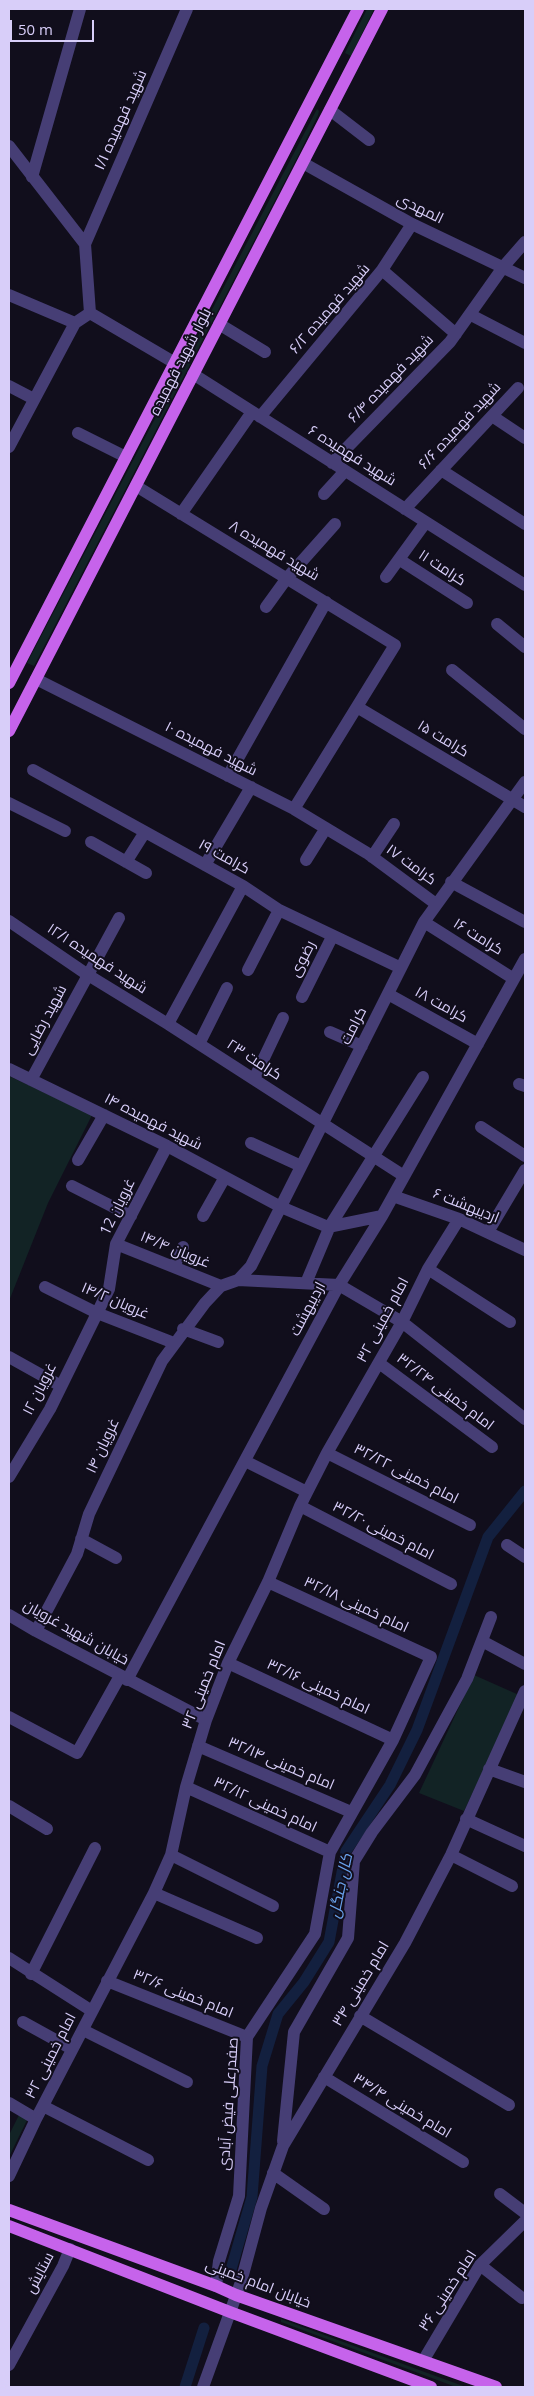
<!DOCTYPE html>
<meta charset="utf-8">
<style>
body{margin:0}
#map{position:relative;width:534px;height:2396px;overflow:hidden;background:#110e1c;font-family:"Open Sans",sans-serif}
canvas{display:block}
.frame{position:absolute;inset:0;border:10px solid #d8cef9;pointer-events:none}
.scale{position:absolute;left:10px;top:20px;width:84px;height:22px;box-sizing:border-box;border:2px solid #d8cef9;border-top:0;padding-left:6px;font-size:15px;line-height:18px;white-space:nowrap;color:#d8cef9;-webkit-text-stroke:4px #110e1c;paint-order:stroke}
</style>
<div id="map">
<canvas width="534" height="2396"></canvas>
<div class="frame"></div>
<div class="scale">50 m</div>
</div>
<script>
const ctx = document.querySelector('canvas').getContext('2d');
ctx.lineJoin = 'round';
function fill(path, color) { ctx.fillStyle = color; ctx.fill(path, 'evenodd'); }
const toPath = rows => new Path2D(rows.map(r => 'M' + r).join(''));
function trace(path, color, width, dash) { ctx.strokeStyle = color; ctx.lineWidth = width; ctx.lineCap = dash ? 'butt' : 'round'; ctx.setLineDash(dash || []); ctx.stroke(path); }
function label(font, color, halo, rows, align = 'center') {
  ctx.font = font + ' "Open Sans",Cairo,sans-serif'; ctx.lineWidth = 4; ctx.setLineDash([]); ctx.textBaseline = 'middle'; ctx.strokeStyle = halo; ctx.fillStyle = color; for (const [text, x, y, turn = 0] of rows) {
    ctx.save(); ctx.translate(x, y); ctx.rotate((+turn || 0) * Math.PI / 180); ctx.textAlign = isNaN(turn) ? turn : align; if (halo) ctx.strokeText(text, 0, 0); ctx.fillText(text, 0, 0); ctx.restore();
  }
}
const green = toPath([
 [367,9,374,9,351,56,345,53],
 [317,109,319,111,318,115,301,150,34,666,27,663],
 [9,1076,92,1115,48,1203,9,1301],
 [474,1675,519,1695,464,1811,419,1793],
 [19,2115,27,2120,9,2157,9,2135],
 [281,2319,422,2371,466,2387,456,2387,281,2322]
]);
const canal = toPath([
 [230,2273,252,2197,262,2066,278,2014,304,1982,329,1942,346,1851,390,1785,417,1730,488,1537,525,1491],
 [185,2387,204,2328]
]);
const minor = toPath([
 [330,110,369,140],
 [9,146,85,244],
 [303,163,412,224,525,278],
 [32,177,80,9],
 [382,270,412,224],
 [9,295,75,323],
 [90,313,85,244,187,9],
 [471,315,525,343],
 [219,324,265,352],
 [193,374,525,585],
 [9,386,34,399],
 [492,416,525,438],
 [260,417,382,270,456,334],
 [78,433,126,457],
 [9,447,75,323,90,313,175,363],
 [332,463,450,342,504,266,525,242],
 [441,470,525,524],
 [136,486,395,645,294,809],
 [324,494,345,471],
 [405,509,518,388],
 [181,514,252,412],
 [400,560,467,603],
 [386,577,426,522],
 [266,607,287,578,335,524],
 [497,624,525,647],
 [452,670,525,729],
 [36,679,294,809,367,853,436,904],
 [357,707,525,807],
 [33,770,243,886,279,910,401,968],
 [228,776,326,602],
 [9,803,65,831],
 [91,842,146,873],
 [372,857,394,824],
 [306,860,326,828],
 [126,862,145,832],
 [205,865,251,787],
 [451,882,525,922],
 [9,921,88,975,168,1024,404,1176],
 [424,922,514,979],
 [248,970,279,910],
 [388,994,478,1044],
 [302,997,332,937],
 [168,1024,243,886],
 [330,1032,362,1046],
 [199,1044,227,988],
 [9,1069,167,1146,281,1207,328,1227,382,1216],
 [254,1079,283,1018],
 [31,1080,119,918],
 [519,1084,525,1086],
 [481,1127,525,1156],
 [251,1143,301,1166],
 [78,1160,104,1115],
 [72,1186,131,1216],
 [393,1196,459,1219,525,1250],
 [203,1216,225,1177],
 [488,1232,525,1170],
 [116,1244,221,1286],
 [174,1267,183,1247],
 [428,1269,510,1322],
 [238,1280,339,1285,402,1322,525,1419],
 [306,1283,330,1226,423,1077],
 [45,1287,97,1313,174,1343],
 [183,1329,218,1342],
 [9,1357,61,1386],
 [379,1363,492,1447],
 [327,1453,470,1525],
 [245,1461,307,1492],
 [9,1477,50,1409,109,1289,116,1244,167,1146],
 [300,1506,451,1584],
 [81,1539,116,1558],
 [507,1545,525,1557],
 [9,1615,36,1631,206,1720],
 [36,1631,77,1554,89,1514,162,1361,205,1303,221,1286,238,1280,251,1266,424,922,525,782],
 [482,1641,525,1664],
 [228,1663,393,1740],
 [127,1680,339,1285,382,1216,525,959],
 [9,1717,77,1753,120,1676],
 [198,1746,351,1812],
 [489,1769,525,1782],
 [186,1787,330,1852],
 [9,1806,47,1829],
 [466,1819,525,1846],
 [171,1855,273,1906],
 [451,1855,512,1886],
 [154,1893,257,1938],
 [9,1958,92,2011],
 [31,1974,95,1848],
 [107,1981,247,2037],
 [360,2016,509,2105],
 [23,2022,72,2049],
 [83,2030,187,2082],
 [324,2077,463,2162],
 [9,2103,36,2119],
 [43,2106,148,2160],
 [283,2141,294,2032,348,1938,354,1861,372,1832,415,1775,467,1679,491,1617],
 [273,2173,324,2209],
 [9,2176,36,2119,154,1893,171,1855,186,1787,206,1720,228,1663,268,1582,300,1506,327,1453,402,1322,428,1269,459,1219],
 [500,2194,525,2213],
 [480,2265,522,2298],
 [216,2286,219,2261,239,2196,247,2037,315,1934,330,1852,393,1740,431,1657,268,1582],
 [423,2361,480,2265,525,2221],
 [9,2365,63,2266,70,2249],
 [203,2387,241,2282,261,2208,283,2146,405,1943,451,1855,525,1691]
]);
const major = toPath([
 [9,683,358,9],
 [9,731,382,9],
 [9,2210,216,2286,236,2295,496,2387],
 [9,2226,230,2312,431,2387]
]);
const streetNames = [
 ["شهید فهمیده ۱/۱",121,120,-66],
 ["المهدی",420,209,26],
 ["شهید فهمیده ۶/۲",330,309,-49],
 ["بلوار شهید فهمیده",181,362,-63],
 ["شهید فهمیده ۶/۴",391,379,-46],
 ["شهید فهمیده ۶/۶",460,426,-47],
 ["شهید فهمیده ۶",352,456,32],
 ["شهید فهمیده ۸",274,551,31],
 ["کرامت ۱۱",442,568,33],
 ["کرامت ۱۵",443,739,31],
 ["شهید فهمیده ۱۰",211,749,27],
 ["کرامت ۱۹",224,857,29],
 ["کرامت ۱۷",411,865,36],
 ["کرامت ۱۶",478,937,32],
 ["شهید فهمیده ۱۲/۱",97,959,33],
 ["رضوی",303,959,-63],
 ["کرامت ۱۸",441,1005,29],
 ["شهید رضایی",45,1020,-62],
 ["کرامت",354,1026,-63],
 ["کرامت ۲۳",254,1060,33],
 ["شهید فهمیده ۱۴",153,1122,27],
 ["اردیبهشت ۶",466,1206,22],
 ["غرویان 12",118,1207,-64],
 ["غرویان ۱۴/۴",175,1250,22],
 ["غرویان ۱۴/۲",115,1301,23],
 ["اردیبهشت",308,1309,-62],
 ["امام خمینی ۳۲",383,1320,-62],
 ["غرویان ۱۲",40,1389,-63],
 ["امام خمینی ۳۲/۲۴",445,1392,37],
 ["غرویان ۱۴",103,1446,-65],
 ["امام خمینی ۳۲/۲۲",406,1474,27],
 ["امام خمینی ۳۲/۲۰",383,1531,27],
 ["امام خمینی ۳۲/۱۸",356,1605,25],
 ["خیابان شهید غرویان",76,1633,29],
 ["امام خمینی ۳۲",204,1685,-68],
 ["امام خمینی ۳۲/۱۶",318,1687,25],
 ["امام خمینی ۳۲/۱۴",281,1764,23],
 ["امام خمینی ۳۲/۱۲",265,1805,25],
 ["امام خمینی ۳۴",361,1984,-59],
 ["امام خمینی ۳۲/۶",183,1994,22],
 ["امام خمینی ۳۲",51,2056,-63],
 ["صفدرعلی فیض آبادی",229,2104,-86],
 ["امام خمینی ۳۴/۴",402,2106,31],
 ["ستایش",40,2273,-62],
 ["خیابان امام خمینی",258,2284,21],
 ["امام خمینی ۳۶",448,2291,-57]
];
const waterNames = [
 ["کال جنگل",341,1886,-78]
];
fill(green, '#122325');
trace(canal, '#13203f', 11);
trace(minor, '#463e75', 12);
trace(major, '#c663eb', 12);
label('15px', '#d8cef9', '#110e1c', streetNames);
label('italic 16px', '#69a2ec', '#110e1c', waterNames);
</script>
